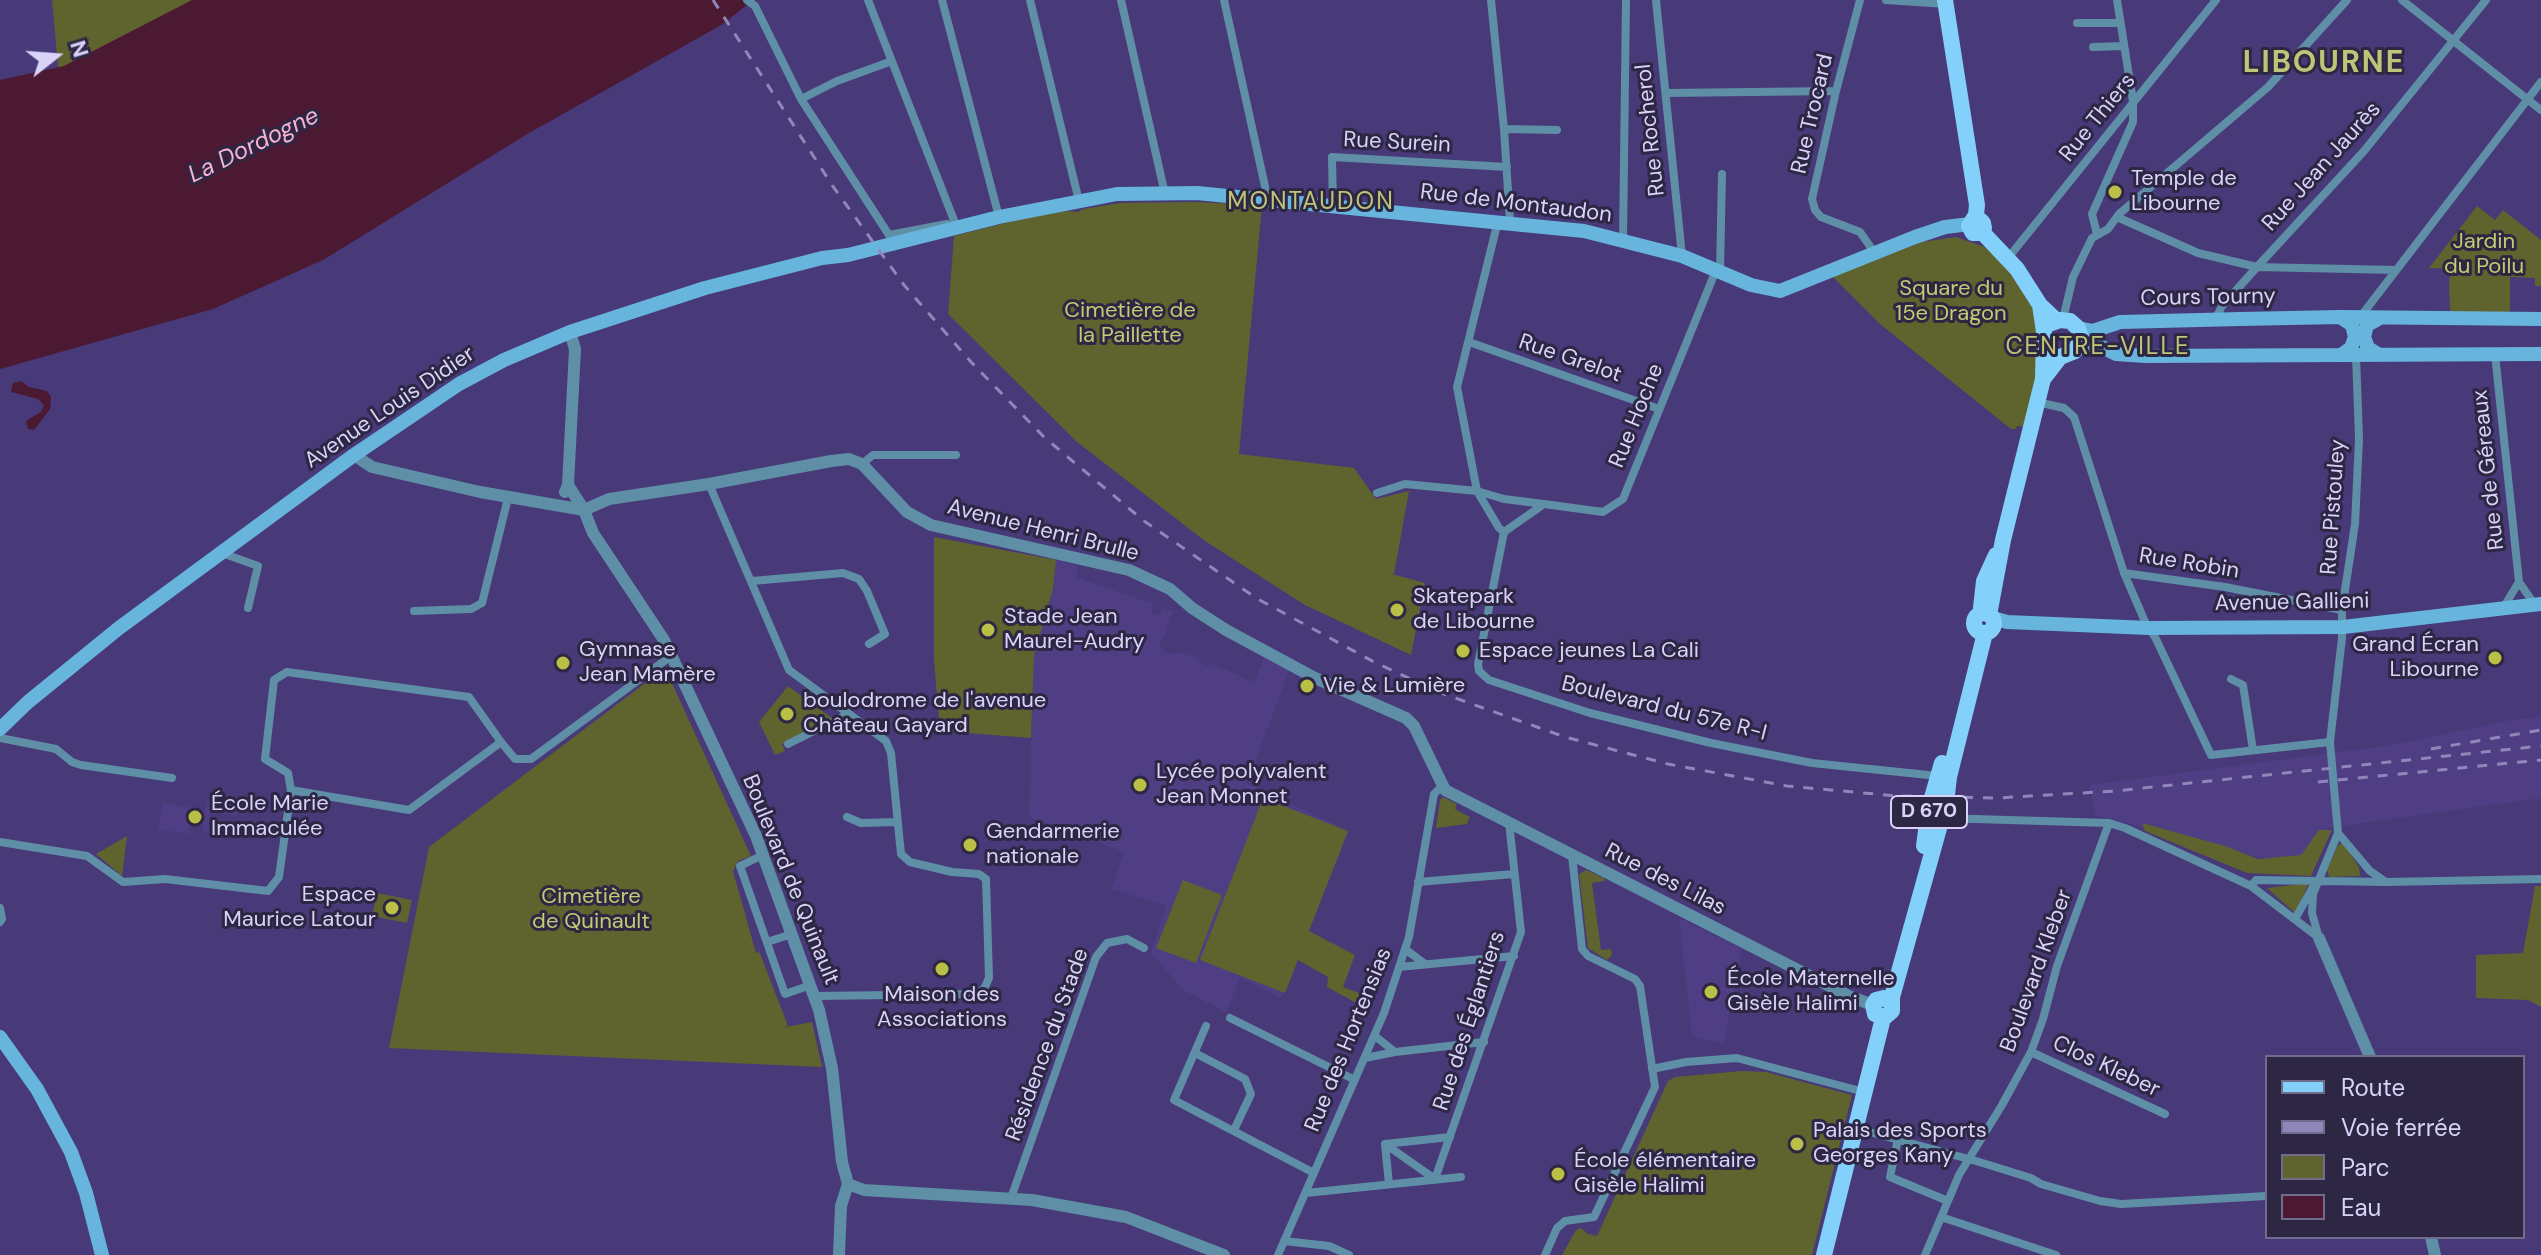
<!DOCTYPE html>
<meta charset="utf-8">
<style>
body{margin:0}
#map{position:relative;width:2541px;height:1255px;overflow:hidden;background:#483978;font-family:"DM Sans",sans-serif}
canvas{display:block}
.legend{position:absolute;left:2265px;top:1055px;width:260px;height:184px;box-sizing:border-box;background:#2d2744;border:2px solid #726c8c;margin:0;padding:10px 14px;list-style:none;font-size:24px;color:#d9d3f9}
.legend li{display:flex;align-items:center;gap:16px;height:40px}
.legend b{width:40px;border:2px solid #726c8c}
.north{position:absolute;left:16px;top:16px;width:80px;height:80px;-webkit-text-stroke:6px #2d2744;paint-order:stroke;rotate:73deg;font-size:22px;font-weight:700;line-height:32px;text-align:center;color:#d9d3f9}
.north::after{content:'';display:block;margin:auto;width:28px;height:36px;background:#d9d3f9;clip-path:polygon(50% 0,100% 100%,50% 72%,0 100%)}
</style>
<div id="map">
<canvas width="2541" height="1255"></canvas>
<ul class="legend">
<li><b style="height:10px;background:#83d1fa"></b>Route</li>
<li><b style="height:10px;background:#9186b9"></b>Voie ferrée</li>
<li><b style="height:22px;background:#5f632e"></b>Parc</li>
<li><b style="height:22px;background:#4b1932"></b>Eau</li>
</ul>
<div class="north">N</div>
</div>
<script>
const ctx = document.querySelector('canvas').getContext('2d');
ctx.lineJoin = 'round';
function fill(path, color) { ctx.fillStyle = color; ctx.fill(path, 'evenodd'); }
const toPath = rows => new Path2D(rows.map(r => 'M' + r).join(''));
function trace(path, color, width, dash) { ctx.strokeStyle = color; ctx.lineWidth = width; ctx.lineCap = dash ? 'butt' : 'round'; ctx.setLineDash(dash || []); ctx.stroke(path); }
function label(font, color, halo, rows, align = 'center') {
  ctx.font = font + ' "DM Sans",sans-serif'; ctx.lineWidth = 6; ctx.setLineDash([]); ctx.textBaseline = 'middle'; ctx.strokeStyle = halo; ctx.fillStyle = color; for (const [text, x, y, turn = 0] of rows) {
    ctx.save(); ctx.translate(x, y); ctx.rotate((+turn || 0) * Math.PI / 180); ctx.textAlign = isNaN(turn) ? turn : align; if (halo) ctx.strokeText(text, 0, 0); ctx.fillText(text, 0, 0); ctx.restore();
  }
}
const built = toPath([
 [1056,560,1078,566,1076,577,1153,604,1151,613,1159,616,1162,607,1173,611,1165,635,1159,644,1166,654,1181,653,1194,657,1206,666,1213,664,1254,682,1264,658,1289,671,1247,783,1349,831,1281,998,1240,978,1226,1012,1183,990,1151,953,1166,906,1111,889,1124,852,1029,817,1034,656,1053,589],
 [2541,717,2541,798,2327,828,2302,857,2262,858,2095,815,2090,785,2393,745,2511,720],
 [207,799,239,805,237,816,212,812,208,832,202,831,203,821,192,819,189,834,158,829,163,803,205,810],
 [1679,918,1742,949,1724,1044,1692,1036]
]);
const green = toPath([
 [52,0,202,0,59,77],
 [1193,202,1262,205,1239,454,1354,468,1376,499,1409,491,1394,574,1392,574,1425,583,1411,655,1305,605,1205,541,1077,442,948,314,954,236,1033,216,1066,211,1078,212,1083,209,1120,203],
 [2477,206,2495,220,2503,210,2541,240,2541,286,2535,286,2535,278,2510,277,2510,312,2450,312,2449,280,2452,269,2429,268],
 [1956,237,1985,247,2017,279,2033,306,2040,366,2025,427,2017,426,2016,429,2011,429,1880,324,1832,276,1922,242],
 [934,537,1056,560,1053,589,1034,656,1031,738,940,731,934,660],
 [665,668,751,856,738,861,733,871,756,953,759,952,758,948,788,1026,781,1028,812,1022,822,1067,389,1048,429,847],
 [788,686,832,718,782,744,785,751,775,755,759,722],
 [1443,797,1457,804,1455,809,1470,817,1467,824,1436,828,1440,800],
 [1263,798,1348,831,1309,931,1355,955,1343,987,1364,995,1362,1006,1327,987,1328,977,1298,960,1285,993,1200,960],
 [2142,823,2225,846,2258,859,2301,855,2319,830,2332,830,2311,876,2247,873,2145,831],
 [127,836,122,876,96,854],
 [2343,843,2359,867,2360,876,2329,877,2327,870,2338,845],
 [1586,870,1604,878,1605,881,1592,883,1601,950,1611,949,1612,955,1607,960,1588,948,1579,874],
 [1183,880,1222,895,1196,963,1156,948],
 [2309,883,2295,913,2267,888],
 [2535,886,2541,886,2541,1007,2528,1000,2476,998,2476,955,2523,953],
 [377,893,412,900,407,923,372,916],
 [1742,1071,1766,1072,1852,1095,1812,1255,1562,1255,1576,1230,1581,1228,1588,1234,1597,1236,1668,1081,1675,1077]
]);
const water = toPath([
 [192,0,753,0,723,24,529,133,323,260,213,309,0,369,0,80,64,66],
 [21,381,29,387,47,391,51,397,50,409,34,430,28,429,26,421,41,412,44,405,38,399,11,392,13,383]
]);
const minor = toPath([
 [747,0,755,6,801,99,889,235,947,224],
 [868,0,957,228],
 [942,0,999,217],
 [1030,0,1079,201],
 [1121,0,1165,194],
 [1224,0,1268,200],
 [1491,0,1504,129,1510,222],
 [1656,0,1682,256],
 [1860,0,1836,91,1812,199,1815,210,1821,217,1860,232,1874,252],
 [1886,0,1946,4],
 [2402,0,2541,110],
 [2077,23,2120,23],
 [2093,47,2123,46],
 [1666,93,1836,91],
 [801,99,837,81,892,61],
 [1504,129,1557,130],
 [1333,205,1332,157,1507,167],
 [2117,217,2198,253,2257,267,2396,270],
 [2097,234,2092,214,2133,122,2133,101,2117,0],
 [1623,241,1626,0],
 [2008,258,2216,0],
 [1720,272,1722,174],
 [2361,316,2541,82],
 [2063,319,2073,277,2092,238,2108,229,2119,214,2268,87,2347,0],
 [2215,320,2222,306,2257,267,2364,151,2486,0],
 [1469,342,1659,409],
 [2495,354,2519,582,2535,605],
 [2037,402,2064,408,2074,417,2124,573,2146,624,2155,637,2211,755,2330,742],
 [862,464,873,455,956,455],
 [709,484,789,670,886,741,891,753,901,854,910,862,952,872,979,874,986,879,989,978,984,989,975,994,814,996],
 [1377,493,1405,484,1477,491,1504,499,1544,504,1504,532,1499,528,1477,491,1457,387,1498,221],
 [1544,504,1603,512,1623,499,1716,270],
 [1504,532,1478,664,1479,671,1489,680,1590,713,1711,743,1812,763,1938,776],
 [222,553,258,566,248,608],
 [2124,573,2225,587,2342,610],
 [752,581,843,573,859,579,867,591,885,634,869,644],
 [2503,608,2519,582],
 [414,611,471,609,482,603,508,498],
 [2231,679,2243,685,2253,750],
 [0,738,56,749,72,762,81,765,172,778],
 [788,744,848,714],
 [291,790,409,810,501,742,515,759,531,759,671,656],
 [847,817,861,823,897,822],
 [1942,818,2109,823,2125,828,2251,886,2318,937],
 [2338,833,2370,871,2386,882],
 [0,842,87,856,123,882,165,879,268,891,279,877,291,790,288,773,265,759,274,680,287,672,469,697,501,742],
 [763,855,740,866,785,994,811,985],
 [1418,882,1514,874],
 [2251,886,2256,880,2386,882,2541,879],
 [0,908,2,919,0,922],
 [2295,919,2313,887],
 [2319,938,2312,913,2313,894,2338,833,2330,742,2342,638,2342,610,2355,524,2359,439,2356,355],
 [767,942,792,934],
 [1405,949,1425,964],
 [1399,967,1514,956],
 [1230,1018,1355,1080],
 [1206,1026,1174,1100,1314,1173],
 [1395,1052,1484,1042],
 [2031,1052,2165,1114],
 [1195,1053,1245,1079,1251,1094,1234,1130],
 [1365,1058,1395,1052,1375,1036],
 [1652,1069,1686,1062,1737,1058,1864,1092],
 [1855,1128,1976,1161,2031,1178,2041,1184,2100,1201,2121,1204,2267,1196],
 [1898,1139,1890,1177,1948,1201],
 [1385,1144,1435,1179,1521,932,1509,822],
 [1389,1184,1385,1144,1450,1137],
 [1306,1193,1461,1177],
 [1011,1198,1096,957,1107,943,1127,939,1144,948],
 [1941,1217,2056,1255],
 [1284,1241,1329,1246,1349,1255],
 [1278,1255,1384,1013,1409,937,1434,794,1442,786],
 [1545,1255,1557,1228,1565,1221,1594,1217,1655,1087,1640,986,1635,979,1588,956,1582,949,1572,855],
 [1925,1255,1959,1175,2002,1105,2031,1052,2043,1019,2057,966,2109,823]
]);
const tertiary = toPath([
 [354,455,372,467,480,492,584,510,609,499,709,484,831,461,849,459,862,464,907,512,931,525,1129,570,1170,589,1192,608,1226,630,1315,678,1406,718,1414,726,1445,790,1851,997,1873,1005],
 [568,485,584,510,593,533,664,640,756,836,819,1010,832,1068,842,1162,848,1184],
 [565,492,568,485,575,349,570,332],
 [2319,938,2370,1057],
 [848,1184,864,1190,1032,1200,1126,1217,1224,1255],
 [2431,1237,2435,1255],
 [839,1255,841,1206,848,1184]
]);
const secondary = toPath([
 [2340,317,2352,325,2355,337,2351,348,2341,355],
 [2378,319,2367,325,2364,337,2368,348,2379,355],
 [2078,328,2093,331,2120,322,2240,319,2340,317,2541,319],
 [2079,346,2102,347,2116,354,2145,356,2541,354],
 [1993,618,2007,622,2149,628,2343,627,2541,604],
 [0,729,28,702,119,628,354,455,459,384,504,360,570,332,705,288,822,258,848,255,999,217,1117,194,1197,193,1584,231,1682,256,1751,285,1780,291,1915,237,1945,227,1970,224],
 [0,1037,37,1089,71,1152,86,1193,102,1255]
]);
const primary = toPath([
 [1945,0,1977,205,1976,215,1969,226,1973,233,1980,233,1984,228,1983,223,1980,220,1973,220],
 [1982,232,2017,269,2040,305,2057,321],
 [2043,379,2060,357,2075,351,2081,338,2078,328,2070,321,2060,320,2049,324],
 [1981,608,1984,581,1996,555],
 '1974 623a10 10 0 1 1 20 0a10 10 0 1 1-20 0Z',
 [1989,615,2003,540,2043,379,2044,332,2040,305],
 [1924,846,1929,808,1942,763],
 [1891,1002,1884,998,1876,1000,1873,1005,1875,1014,1885,1017,1892,1011,1892,997,1946,803,1949,777,1985,633],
 [1824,1255,1883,1018]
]);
const rail = toPath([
 [713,0,832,185,904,285,971,362,1044,437,1144,521,1256,598,1376,663,1441,693,1565,737,1668,764,1787,786,1897,796,1997,798,2115,791,2541,746],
 [2431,749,2541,730],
 [2318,782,2541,760]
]);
const markers = [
 [2115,192,8,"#bac045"],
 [1397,610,8,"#bac045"],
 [988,630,8,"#bac045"],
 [1463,651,8,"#bac045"],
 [2495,658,8,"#bac045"],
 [563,663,8,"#bac045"],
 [1307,686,8,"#bac045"],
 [787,714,8,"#bac045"],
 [1140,785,8,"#bac045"],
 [195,817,8,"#bac045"],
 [970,845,8,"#bac045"],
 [392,908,8,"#bac045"],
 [942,969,8,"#bac045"],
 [1711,992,8,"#bac045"],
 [1797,1144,8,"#bac045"],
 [1558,1174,8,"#bac045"]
];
const shields = [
 [1929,812,76]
];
const shieldNames = [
 ["D 670",1929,812]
];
const streetNames = [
 ["Rue Trocard",1813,114,-77],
 ["Rue Thiers",2098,118,-51],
 ["Rue Rocherol",1651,130,-96],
 ["Rue Surein",1397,143,3],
 ["Rue Jean Jaurès",2322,167,-48],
 ["Rue de Montaudon",1516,204,7],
 ["Cours Tourny",2208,298,-1],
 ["Rue Grelot",1570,359,19],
 ["Avenue Louis Didier",390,408,-34],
 ["Rue Hoche",1637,416,-68],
 ["Rue de Géreaux",2489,470,-96],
 ["Rue Pistouley",2334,507,-86],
 ["Avenue Henri Brulle",1043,531,14],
 ["Rue Robin",2189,564,9],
 ["Avenue Gallieni",2292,603,-1],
 ["Boulevard du 57e R-I",1664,709,14],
 ["Boulevard de Quinault",790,880,68],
 ["Rue des Lilas",1665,880,27],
 ["Boulevard Kleber",2037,971,-70],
 ["Rue des Églantiers",1470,1021,-72],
 ["Rue des Hortensias",1349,1040,-68],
 ["Résidence du Stade",1048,1045,-70],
 ["Clos Kleber",2106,1067,25]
];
const poiNames = [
 ["Temple de",2131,179],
 ["Libourne",2131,204],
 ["Skatepark",1413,597],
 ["de Libourne",1413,622],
 ["Stade Jean",1004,617],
 ["Maurel-Audry",1004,642],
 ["Grand Écran",2479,645,"right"],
 ["Libourne",2479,670,"right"],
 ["Gymnase",579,650],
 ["Jean Mamère",579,675],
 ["Espace jeunes La Cali",1479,651],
 ["Vie & Lumière",1323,686],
 ["boulodrome de l'avenue",803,701],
 ["Château Gayard",803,726],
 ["Lycée polyvalent",1156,772],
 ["Jean Monnet",1156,797],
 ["École Marie",211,804],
 ["Immaculée",211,829],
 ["Gendarmerie",986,832],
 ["nationale",986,857],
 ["Espace",376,895,"right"],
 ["Maurice Latour",376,920,"right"],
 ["École Maternelle",1727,979],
 ["Gisèle Halimi",1727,1004],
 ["Maison des",942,995,"center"],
 ["Associations",942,1020,"center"],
 ["Palais des Sports",1813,1131],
 ["Georges Kany",1813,1156],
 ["École élémentaire",1574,1161],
 ["Gisèle Halimi",1574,1186]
];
const parkNames = [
 ["Jardin",2484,242],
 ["du Poilu",2484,267],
 ["Square du",1951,289],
 ["15e Dragon",1951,314],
 ["Cimetière de",1130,311],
 ["la Paillette",1130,336],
 ["Cimetière",591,897],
 ["de Quinault",591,922]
];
const waterNames = [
 ["La Dordogne",254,146,-26]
];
const neighbourhoodNames = [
 ["MONTAUDON",1311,203],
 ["CENTRE-VILLE",2098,348]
];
const districtNames = [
 ["LIBOURNE",2324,64]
];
fill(built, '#503e85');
fill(green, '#5f632e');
fill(water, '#4b1932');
trace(minor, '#5f8ea7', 8);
trace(tertiary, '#5f8ea7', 12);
trace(secondary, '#67b5dd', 14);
trace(primary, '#83d1fa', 16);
trace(rail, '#9186b9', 3, [10, 10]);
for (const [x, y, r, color] of markers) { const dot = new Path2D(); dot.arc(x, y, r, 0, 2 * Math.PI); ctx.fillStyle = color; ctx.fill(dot); trace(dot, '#2d2744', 3); }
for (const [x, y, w] of shields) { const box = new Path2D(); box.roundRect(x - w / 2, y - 16, w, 32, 6); ctx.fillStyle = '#2d2744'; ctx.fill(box); trace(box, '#d9d3f9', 2); }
label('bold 20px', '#d9d3f9', null, shieldNames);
label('22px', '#d9d3f9', '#2d2744', streetNames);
label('22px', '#d9d3f9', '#2d2744', poiNames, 'left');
label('22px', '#c4ca73', '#2d2744', parkNames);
label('italic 24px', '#f9b3d0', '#2d2744', waterNames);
ctx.letterSpacing = '2px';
label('24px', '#bfc578', '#2d2744', neighbourhoodNames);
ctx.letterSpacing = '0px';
ctx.letterSpacing = '2px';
label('bold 30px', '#bfc578', '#2d2744', districtNames);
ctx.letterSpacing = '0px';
</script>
